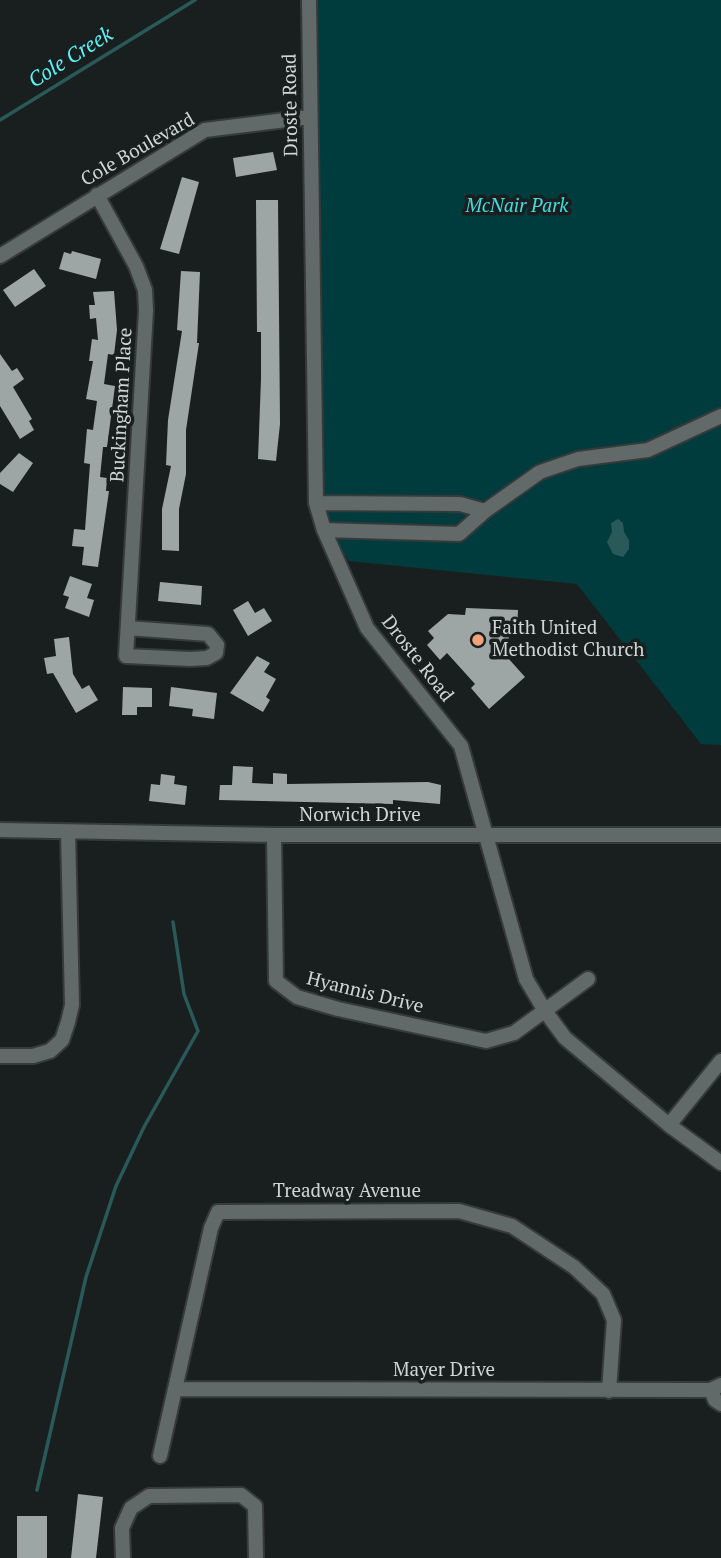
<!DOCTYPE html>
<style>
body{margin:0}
canvas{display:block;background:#191f1f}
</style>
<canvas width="721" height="1558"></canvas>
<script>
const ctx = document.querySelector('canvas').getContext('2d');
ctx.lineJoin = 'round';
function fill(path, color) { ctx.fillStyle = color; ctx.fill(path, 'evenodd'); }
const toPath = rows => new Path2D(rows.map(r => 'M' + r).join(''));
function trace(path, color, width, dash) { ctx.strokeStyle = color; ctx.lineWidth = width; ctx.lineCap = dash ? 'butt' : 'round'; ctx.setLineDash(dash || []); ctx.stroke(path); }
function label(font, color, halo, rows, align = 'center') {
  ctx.font = font + ' "PT Serif",serif'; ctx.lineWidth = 7; ctx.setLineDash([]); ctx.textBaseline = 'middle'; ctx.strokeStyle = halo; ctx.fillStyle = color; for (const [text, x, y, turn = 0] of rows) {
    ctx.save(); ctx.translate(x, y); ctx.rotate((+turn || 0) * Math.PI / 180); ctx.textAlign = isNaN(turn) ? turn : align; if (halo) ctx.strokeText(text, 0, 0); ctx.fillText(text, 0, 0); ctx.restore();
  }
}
const green = toPath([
 [308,0,721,0,721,745,701,744,577,584,349,561,321,520]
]);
const water = toPath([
 [618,519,623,523,624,532,629,540,629,549,623,557,613,554,607,542,612,532,611,523]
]);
const stream = toPath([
 [0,120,195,0],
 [37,1490,86,1277,116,1186,144,1127,198,1031,184,994,173,922]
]);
const building = toPath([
 [273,152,277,170,236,177,233,158],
 [182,177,199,182,179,254,160,249],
 [256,200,278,200,280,424,276,461,258,459,261,379,261,332,257,332],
 [72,251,101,259,96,279,59,269,64,252,71,254],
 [34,269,46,286,15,307,3,290],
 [181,271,200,272,197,343,199,343,186,430,186,474,179,509,179,551,162,550,162,509,171,466,166,465,168,420,182,331,177,330],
 [114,291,117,330,114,355,108,354,104,384,115,386,107,447,103,447,100,477,107,478,106,491,109,491,98,567,82,565,84,547,72,546,74,529,85,530,90,464,84,463,87,429,93,430,97,401,86,399,93,361,89,361,92,339,98,340,96,318,90,319,89,305,95,305,93,292],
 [0,354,12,371,17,368,24,379,13,387,32,419,29,421,34,430,20,439,0,406],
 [19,453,33,463,13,492,0,484,0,473],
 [70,576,92,584,87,598,94,600,89,617,65,608,69,597,63,595],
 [160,582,202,586,201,605,158,601],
 [248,601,255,613,264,608,272,621,248,636,233,610],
 [466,608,518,610,517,632,509,632,508,658,525,677,489,709,471,688,475,684,447,653,440,660,427,645,434,638,428,631,448,614,465,615],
 [69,637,73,674,82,689,89,685,98,700,76,713,53,673,47,674,44,658,56,656,54,639],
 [257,656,270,663,264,672,276,679,266,697,270,700,263,712,230,693],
 [123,687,152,688,152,707,137,707,137,715,122,715],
 [171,687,217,693,214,719,192,716,193,709,169,706],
 [233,766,253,767,252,783,273,784,273,773,287,774,287,784,428,782,441,785,440,804,393,800,393,804,219,800,220,785,232,785],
 [161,774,175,776,174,784,187,786,185,805,149,801,151,784,160,785],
 [78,1494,103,1497,96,1558,71,1558],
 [17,1516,47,1516,47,1558,17,1558]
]);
const minor = toPath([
 [309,0,316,503,324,530,367,628,461,746,526,979,545,1011,565,1038,669,1125,721,1163],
 [97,195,136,266,145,290,146,310,126,656,190,659,207,658,216,653,217,645,208,634,128,628],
 [0,256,205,130,310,117],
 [316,503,460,504,485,511,459,534,324,530],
 [485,511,540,472,578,459,648,450,721,416],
 [0,830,274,835,721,835],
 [274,835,276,981,297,997,338,1009,486,1041,514,1033,588,979],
 [0,1056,33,1056,50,1051,62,1040,68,1022,72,1005,68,832],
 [669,1125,721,1061],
 [176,1389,710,1390,721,1385],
 [711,1390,715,1400,721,1404],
 [160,1456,211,1228,218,1212,459,1211,512,1226,574,1267,603,1294,614,1320,609,1391],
 [123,1558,122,1528,131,1508,149,1496,241,1495,255,1506,256,1558]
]);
const markers = [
 [478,640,7,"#f1a27b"]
];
const streetNames = [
 ["Droste Road",291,105,-91],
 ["Cole Boulevard",138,150,-30],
 ["Buckingham Place",122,405,-87],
 ["Droste Road",417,659,52],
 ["Norwich Drive",360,816],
 ["Hyannis Drive",365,993,14],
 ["Treadway Avenue",347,1192],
 ["Mayer Drive",444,1371]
];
const parkNames = [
 ["McNair Park",517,207]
];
const poiNames = [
 ["Faith United",492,629],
 ["Methodist Church",492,651]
];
const waterNames = [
 ["Cole Creek",71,58,-32]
];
fill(green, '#003c3d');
fill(water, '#2a5959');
trace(stream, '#2a5959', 3.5);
fill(building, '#9ea5a5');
trace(minor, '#363a3a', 18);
trace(minor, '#626969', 14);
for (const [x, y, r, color] of markers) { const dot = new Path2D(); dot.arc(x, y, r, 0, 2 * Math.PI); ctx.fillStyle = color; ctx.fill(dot); trace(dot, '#191f1f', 2.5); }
label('19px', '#d1d5d5', '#191f1f', streetNames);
label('italic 19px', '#40dde0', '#191f1f', parkNames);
label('19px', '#d1d5d5', '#191f1f', poiNames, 'left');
label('italic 21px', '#5ef4f7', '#191f1f', waterNames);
</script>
